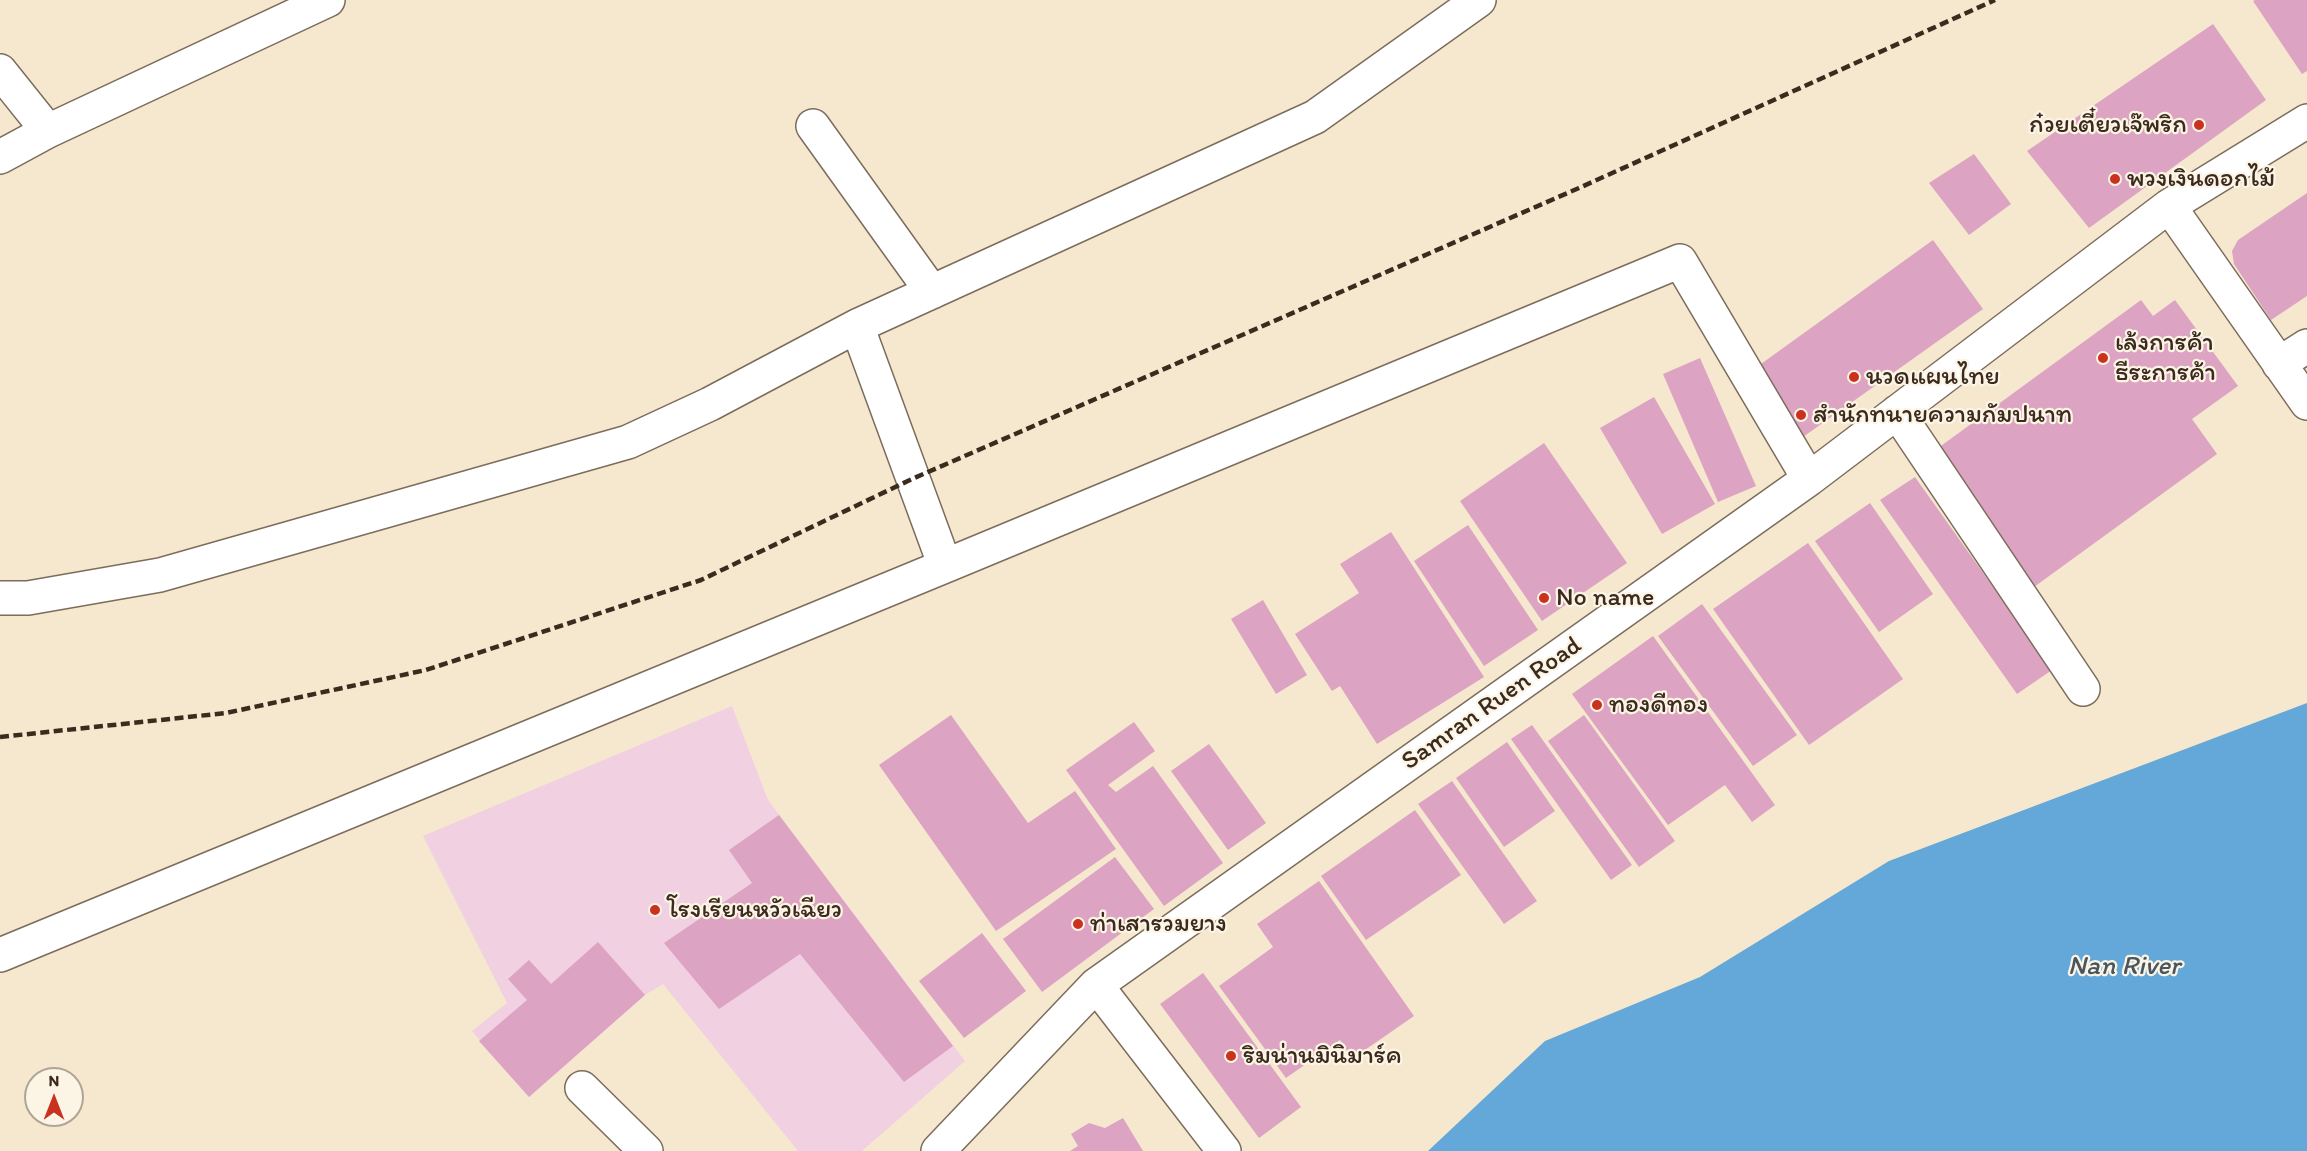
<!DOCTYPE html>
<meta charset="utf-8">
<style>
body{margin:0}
#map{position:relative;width:2307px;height:1151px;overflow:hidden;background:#f5e8ce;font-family:Itim,sans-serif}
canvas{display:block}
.north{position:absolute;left:24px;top:1067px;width:60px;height:60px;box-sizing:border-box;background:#fcf5e5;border:2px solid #afa495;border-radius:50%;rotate:0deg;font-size:16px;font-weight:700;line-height:24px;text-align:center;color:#3b2a1e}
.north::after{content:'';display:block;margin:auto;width:21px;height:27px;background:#c8321e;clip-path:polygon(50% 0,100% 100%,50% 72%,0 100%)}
</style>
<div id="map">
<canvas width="2307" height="1151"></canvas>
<div class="north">N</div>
</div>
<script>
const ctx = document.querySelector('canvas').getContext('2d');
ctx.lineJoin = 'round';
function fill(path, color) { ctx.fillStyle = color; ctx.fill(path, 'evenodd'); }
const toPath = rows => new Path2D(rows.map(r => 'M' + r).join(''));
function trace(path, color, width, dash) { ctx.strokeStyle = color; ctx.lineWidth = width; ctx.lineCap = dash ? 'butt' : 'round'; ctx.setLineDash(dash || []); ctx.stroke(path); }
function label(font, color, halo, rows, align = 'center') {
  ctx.font = font + ' Itim,"Playpen Sans Thai",sans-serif'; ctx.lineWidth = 4.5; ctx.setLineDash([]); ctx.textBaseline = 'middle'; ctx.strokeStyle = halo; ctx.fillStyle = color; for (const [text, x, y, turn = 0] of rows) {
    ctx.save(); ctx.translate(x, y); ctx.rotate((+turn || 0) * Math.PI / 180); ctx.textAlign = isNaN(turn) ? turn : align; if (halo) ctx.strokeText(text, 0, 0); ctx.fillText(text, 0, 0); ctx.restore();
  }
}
const built = toPath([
 [732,706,768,800,965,1061,862,1151,798,1151,663,984,645,995,529,1097,472,1031,507,1003,423,836]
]);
const water = toPath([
 [2307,703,2307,1151,1428,1151,1545,1041,1700,977,1889,861]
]);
const building = toPath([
 [2255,0,2307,0,2307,71,2302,74,2253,1],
 [2213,24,2266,100,2089,228,2027,151],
 [1974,154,2011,204,1969,235,1929,183],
 [2307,193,2307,296,2271,320,2234,264,2232,251,2238,240],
 [1933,240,1983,309,1803,437,1754,369],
 [2141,300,2153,316,2175,300,2238,386,2192,419,2217,454,2034,587,1934,451],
 [1700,358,1756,486,1718,502,1663,374],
 [1654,397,1715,504,1662,534,1600,428],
 [1544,443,1627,563,1542,621,1460,501],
 [1915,477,2052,670,2017,694,1880,500],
 [1870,503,1933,594,1879,632,1815,541],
 [1468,525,1538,630,1484,666,1414,561],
 [1391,532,1484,677,1377,744,1340,686,1332,691,1295,634,1359,593,1340,564],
 [1808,543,1903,679,1809,745,1713,609],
 [1263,600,1307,675,1276,694,1231,619],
 [1702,604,1797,735,1753,766,1658,636],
 [1653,636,1775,805,1752,822,1725,785,1668,825,1572,694],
 [951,715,1028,823,1075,791,1116,849,996,931,879,765],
 [1584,715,1675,841,1639,867,1548,741],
 [1134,722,1155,751,1108,785,1116,792,1153,766,1223,863,1164,906,1066,770],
 [1532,725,1632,865,1611,880,1511,739],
 [1507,742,1555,811,1504,847,1456,778],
 [1209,744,1266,823,1228,850,1171,771],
 [1452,781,1537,901,1504,924,1418,804],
 [1415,810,1461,875,1366,940,1321,876],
 [779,815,953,1046,904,1082,800,954,719,1009,664,943,752,883,729,850],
 [1115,857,1154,909,1042,992,1003,939],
 [1319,881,1414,1016,1352,1059,1340,1040,1286,1078,1219,986,1273,947,1257,924],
 [982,933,1026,991,964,1038,919,981],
 [598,942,645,995,529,1097,479,1041,527,1000,508,979,529,960,551,984],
 [1203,973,1301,1107,1259,1138,1160,1004],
 [1123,1118,1143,1151,1070,1151,1078,1146,1071,1134,1089,1123,1105,1128]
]);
const minor = toPath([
 [0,71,48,131],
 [813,126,932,292],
 [0,157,48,131,328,0],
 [2169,206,2307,403],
 [2279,364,2307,346],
 [1897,412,2083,689],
 [945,566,1680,261,1809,479],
 [0,598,28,598,160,575,628,442,710,404,857,326],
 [0,955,945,566,857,326,1315,117,1479,0],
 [1096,985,1224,1151],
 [582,1088,646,1151],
 [938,1151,1096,985,1809,479,2169,206,2307,121]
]);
const rail = toPath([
 [0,737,226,713,426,670,701,580,912,479,1579,188,1995,0]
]);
const markers = [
 [2199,125,6,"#c8321e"],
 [2115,179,6,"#c8321e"],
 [2103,358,6,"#c8321e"],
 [1854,377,6,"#c8321e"],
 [1801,415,6,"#c8321e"],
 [1544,598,6,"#c8321e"],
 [1597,705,6,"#c8321e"],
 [655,910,6,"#c8321e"],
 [1078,924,6,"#c8321e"],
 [1231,1056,6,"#c8321e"]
];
const poiNames = [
 ["ก๋วยเตี๋ยวเจ๊พริก",2187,125,"right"],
 ["พวงเงินดอกไม้",2127,179],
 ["เล้งการค้า",2115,343],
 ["ธีระการค้า",2115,373],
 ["นวดแผนไทย",1866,377],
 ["สำนักทนายความกัมปนาท",1813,415],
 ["No name",1556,598],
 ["ทองดีทอง",1609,705],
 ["โรงเรียนหวัวเฉียว",667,910],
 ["ท่าเสารวมยาง",1090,924],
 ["ริมน่านมินิมาร์ค",1243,1056]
];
const streetNames = [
 ["Samran Ruen Road",1492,704,-35]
];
const waterNames = [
 ["Nan River",2124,967]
];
fill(built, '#f1d0e2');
fill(water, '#64a7d9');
fill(building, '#dda3c2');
trace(minor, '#7c6c5c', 36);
trace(minor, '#fff', 33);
trace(rail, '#3b2a1e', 4.5, [9, 4.5]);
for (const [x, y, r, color] of markers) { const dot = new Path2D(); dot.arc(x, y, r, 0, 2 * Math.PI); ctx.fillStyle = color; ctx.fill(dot); trace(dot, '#fcf5e5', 2); }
label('26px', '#3b2a1e', '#fcf5e5', poiNames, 'left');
label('26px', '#3b2a1e', '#fcf5e5', streetNames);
label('italic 27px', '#49565f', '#fcf5e5', waterNames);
</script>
